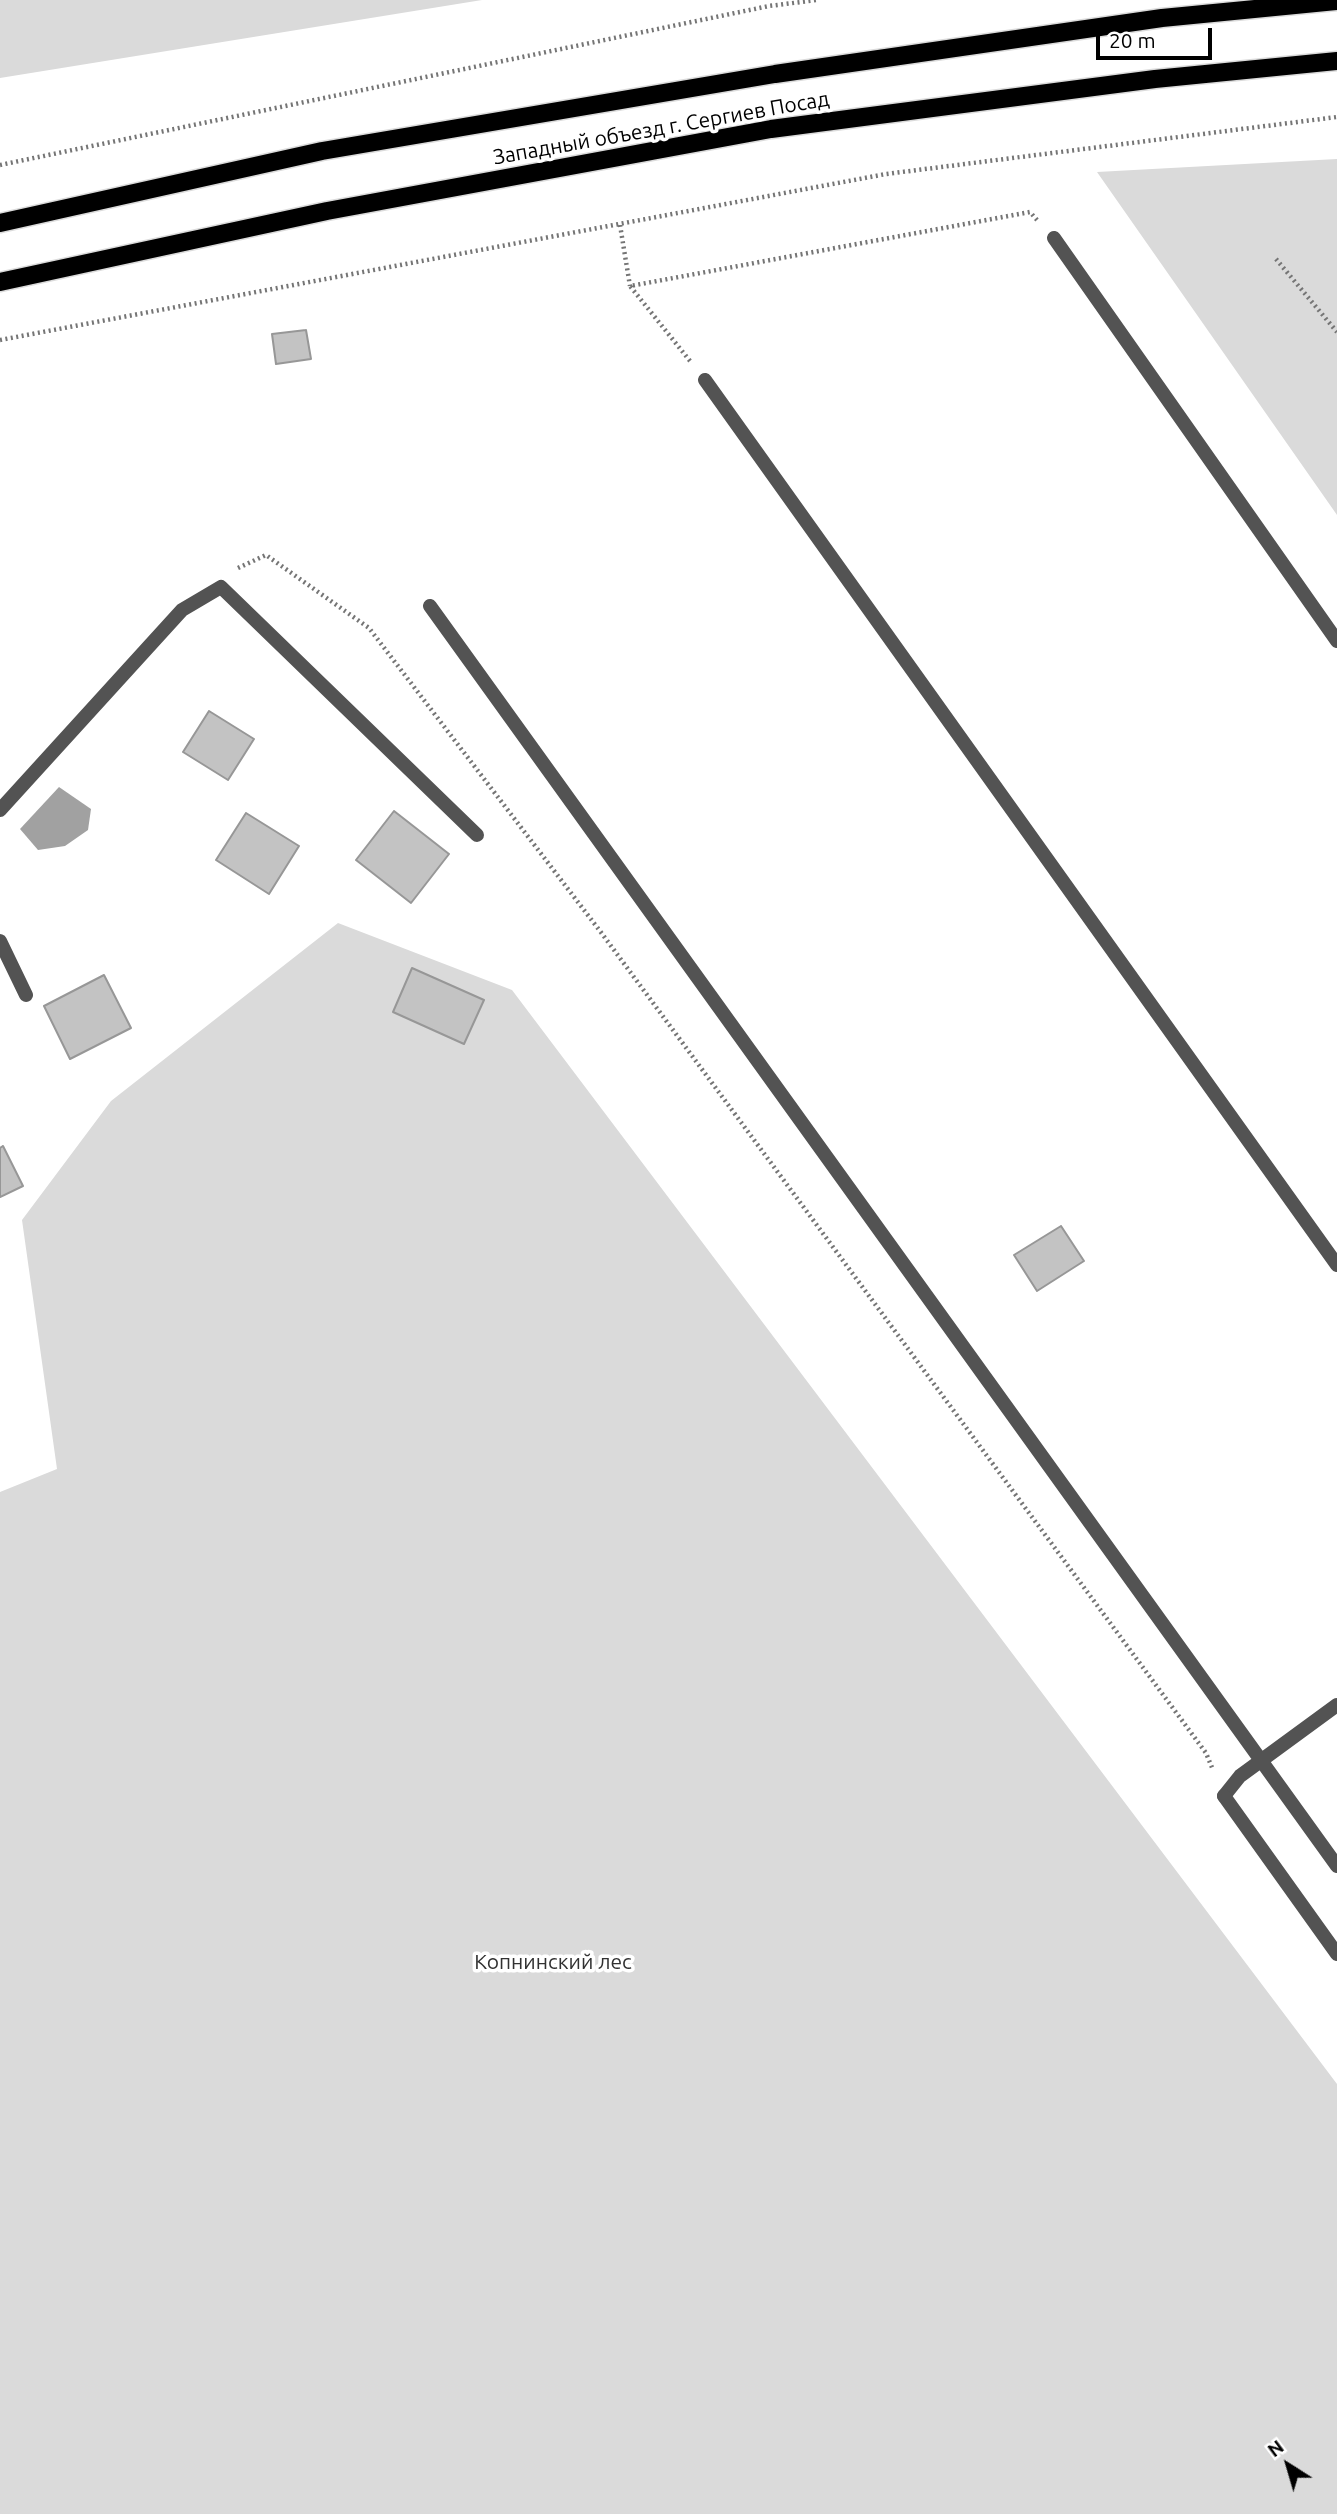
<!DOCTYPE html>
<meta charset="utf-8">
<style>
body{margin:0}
#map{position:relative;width:1337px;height:2514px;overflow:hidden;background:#fff;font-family:Ubuntu,sans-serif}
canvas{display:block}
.north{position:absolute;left:1253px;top:2430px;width:70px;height:70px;-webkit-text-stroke:5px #fff;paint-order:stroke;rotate:323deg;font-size:19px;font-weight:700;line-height:28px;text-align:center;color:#000}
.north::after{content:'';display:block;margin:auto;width:24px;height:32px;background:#000;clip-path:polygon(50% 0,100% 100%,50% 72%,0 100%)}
.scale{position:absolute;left:1096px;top:28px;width:116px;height:32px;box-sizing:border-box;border:4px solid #000;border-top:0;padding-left:9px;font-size:21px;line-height:24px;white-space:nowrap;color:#000;-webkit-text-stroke:5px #fff;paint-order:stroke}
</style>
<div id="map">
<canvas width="1337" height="2514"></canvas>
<div class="north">N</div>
<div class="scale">20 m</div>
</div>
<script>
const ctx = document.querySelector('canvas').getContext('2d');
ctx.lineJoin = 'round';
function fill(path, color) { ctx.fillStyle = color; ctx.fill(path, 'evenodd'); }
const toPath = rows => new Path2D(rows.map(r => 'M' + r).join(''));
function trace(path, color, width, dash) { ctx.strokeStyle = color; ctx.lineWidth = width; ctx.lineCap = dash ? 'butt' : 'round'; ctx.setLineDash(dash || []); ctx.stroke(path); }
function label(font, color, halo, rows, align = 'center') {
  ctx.font = font + ' Ubuntu,sans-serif'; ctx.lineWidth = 7; ctx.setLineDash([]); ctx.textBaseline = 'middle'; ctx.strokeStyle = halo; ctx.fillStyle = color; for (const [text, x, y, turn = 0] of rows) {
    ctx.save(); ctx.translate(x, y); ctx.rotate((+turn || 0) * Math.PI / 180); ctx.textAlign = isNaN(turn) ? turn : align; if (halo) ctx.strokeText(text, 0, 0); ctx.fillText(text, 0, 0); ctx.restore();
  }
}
const green = toPath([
 [0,0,482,0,0,78],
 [1337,159,1337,515,1097,172],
 [338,923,512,990,1337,2084,1337,2514,0,2514,0,1492,57,1469,22,1220,111,1101]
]);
const water = toPath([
 [59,787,91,809,88,830,65,846,38,850,20,829]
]);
const building = toPath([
 [306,330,311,359,276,364,272,334,306,330],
 [209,711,254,739,228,780,183,752,209,711],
 [394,811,449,854,411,903,356,860,394,811],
 [246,813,299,846,269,894,216,860,246,813],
 [412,968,484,1000,464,1044,393,1012,412,968],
 [104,975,131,1028,70,1059,44,1006,104,975],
 [3,1146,23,1186,0,1197,0,1148,3,1146],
 [1061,1226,1084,1261,1037,1291,1014,1255,1061,1226]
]);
const path = toPath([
 [0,165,769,6,817,0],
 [620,225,630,286],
 [1276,259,1337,332],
 [0,340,886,174,1337,117],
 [690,361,630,286,1030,212,1037,220],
 [238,568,266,555,369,628,600,931,1206,1753,1213,1770]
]);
const lane = toPath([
 [1054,238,1337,641],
 [705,380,1337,1265],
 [430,606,1337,1866],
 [0,941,26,995],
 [1224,1796,1240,1776,1337,1705]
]);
const street = toPath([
 [0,810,182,610,221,587,477,835],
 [1224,1796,1337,1954]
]);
const primary = toPath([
 [0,223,322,151,775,74,1162,18,1337,1],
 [0,282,327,211,771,129,1155,79,1337,61]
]);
const streetNames = [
 ["Западный объезд г. Сергиев Посад",661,128,-10]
];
const parkNames = [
 ["Копнинский лес",553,1962]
];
fill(green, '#dadada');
fill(water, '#a1a1a1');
fill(building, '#c3c3c3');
trace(building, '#979797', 2);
trace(primary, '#dbdbdb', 21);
trace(path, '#757575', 4.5, [2, 3.5]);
trace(lane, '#535353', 14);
trace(street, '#535353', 14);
trace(primary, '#000', 18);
label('21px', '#000', '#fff', streetNames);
label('21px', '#313131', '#fff', parkNames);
</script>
